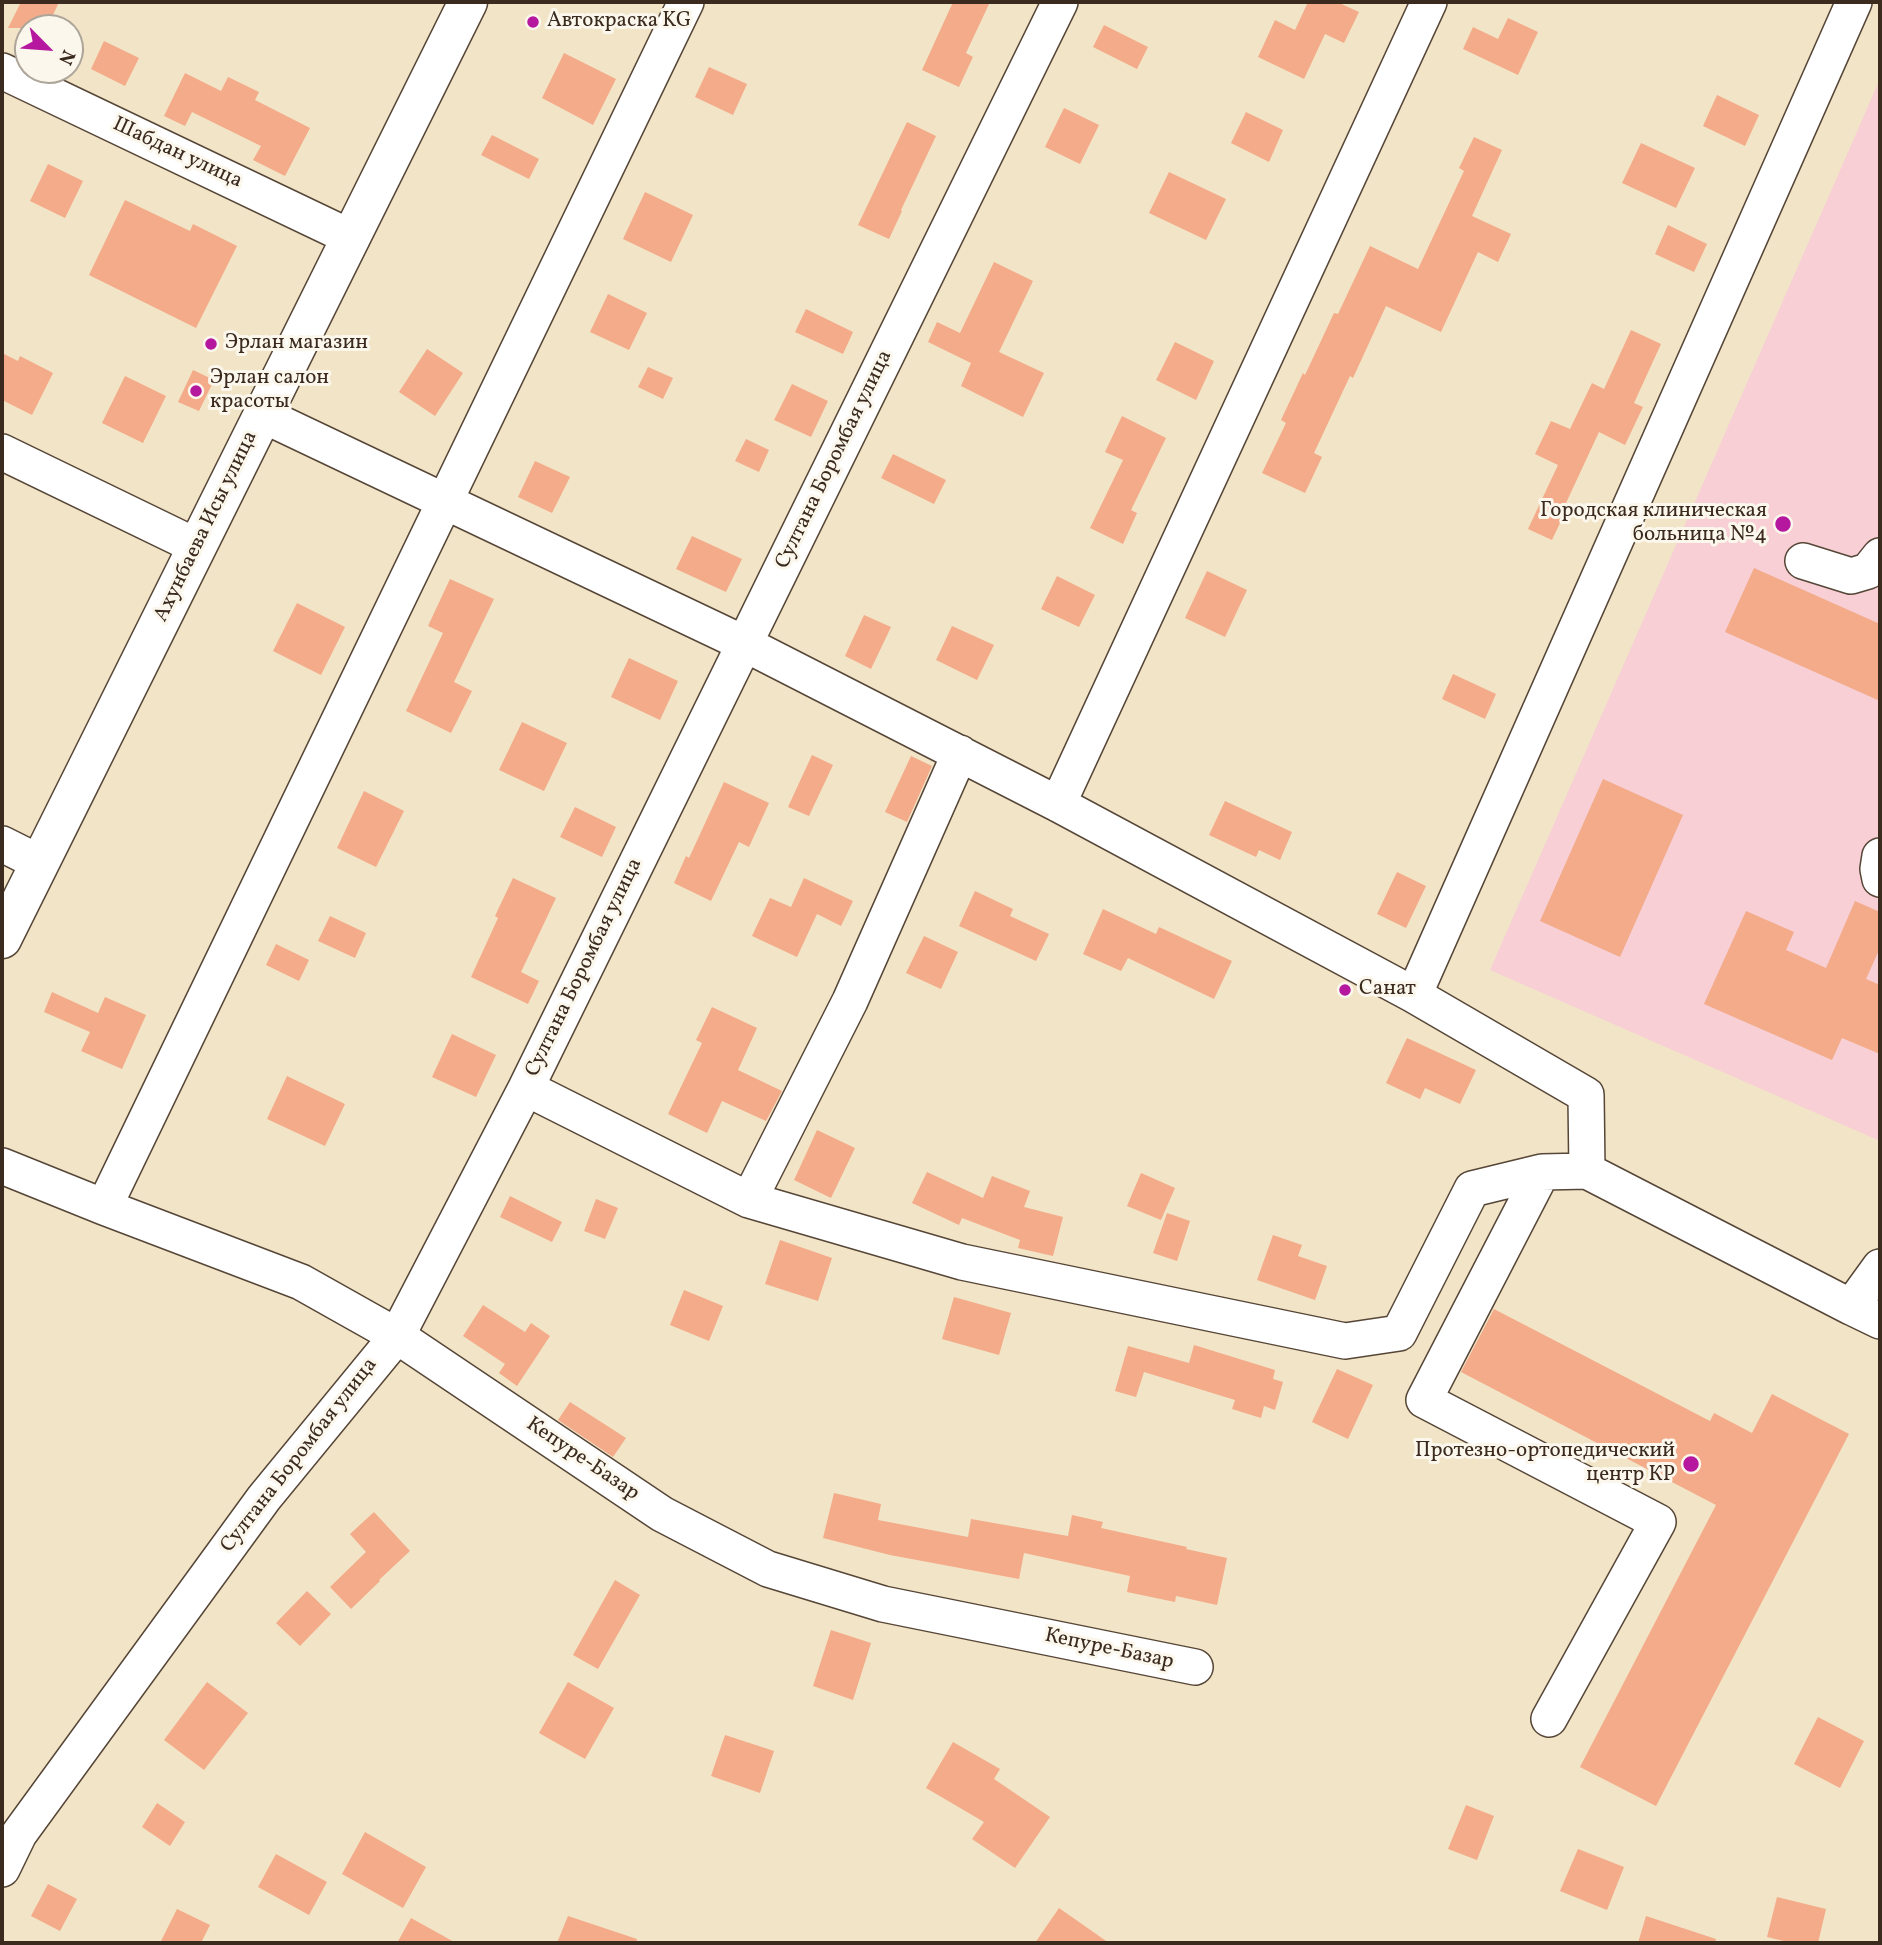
<!DOCTYPE html>
<meta charset="utf-8">
<style>
body{margin:0}
#map{position:relative;width:1882px;height:1945px;overflow:hidden;background:#f2e4c7;font-family:Vollkorn,serif}
canvas{display:block}
.frame{position:absolute;inset:0;border:4px solid #3b2a1e;pointer-events:none}
.north{position:absolute;left:14px;top:14px;width:70px;height:70px;box-sizing:border-box;background:#fbf7ec;border:2px solid #aea59a;border-radius:50%;rotate:115deg;font-size:19px;font-weight:700;line-height:28px;text-align:center;color:#3b2a1e}
.north::after{content:'';display:block;margin:auto;width:24px;height:32px;background:#b5179e;clip-path:polygon(50% 0,100% 100%,50% 72%,0 100%)}
</style>
<div id="map">
<canvas width="1882" height="1945"></canvas>
<div class="frame"></div>
<div class="north">N</div>
</div>
<script>
const ctx = document.querySelector('canvas').getContext('2d');
ctx.lineJoin = 'round';
function fill(path, color) { ctx.fillStyle = color; ctx.fill(path, 'evenodd'); }
const toPath = rows => new Path2D(rows.map(r => 'M' + r).join(''));
function trace(path, color, width, dash) { ctx.strokeStyle = color; ctx.lineWidth = width; ctx.lineCap = dash ? 'butt' : 'round'; ctx.setLineDash(dash || []); ctx.stroke(path); }
function label(font, color, halo, rows, align = 'center') {
  ctx.font = font + ' Vollkorn,serif'; ctx.lineWidth = 6; ctx.setLineDash([]); ctx.textBaseline = 'middle'; ctx.strokeStyle = halo; ctx.fillStyle = color; for (const [text, x, y, turn = 0] of rows) {
    ctx.save(); ctx.translate(x, y); ctx.rotate((+turn || 0) * Math.PI / 180); ctx.textAlign = isNaN(turn) ? turn : align; if (halo) ctx.strokeText(text, 0, 0); ctx.fillText(text, 0, 0); ctx.restore();
  }
}
const built = toPath([
 [1880,79,1880,1141,1490,970]
]);
const building = toPath([
 [21,2,59,2,47,28,8,28],
 [953,2,990,2,966,53,973,57,959,87,922,70],
 [1308,2,1337,2,1359,12,1344,43,1325,34,1304,79,1258,57,1275,20,1295,30],
 [1508,18,1538,32,1518,75,1463,49,1473,27,1498,39],
 [1104,25,1148,47,1137,69,1093,47],
 [104,41,139,58,125,86,91,69],
 [564,53,616,79,593,125,542,98],
 [709,67,747,84,733,115,695,97],
 [185,73,221,91,228,77,259,92,255,100,310,128,285,176,253,160,261,146,192,112,185,126,164,116],
 [1717,95,1759,115,1745,146,1703,126],
 [1064,108,1099,125,1080,164,1045,147],
 [1246,112,1283,130,1269,162,1231,143],
 [907,122,936,136,901,210,902,211,889,239,858,225],
 [492,135,539,159,529,179,481,155],
 [1474,137,1502,150,1472,216,1511,234,1498,262,1478,252,1441,332,1386,306,1353,378,1350,376,1314,453,1322,457,1305,493,1262,473,1286,423,1281,420,1303,373,1305,375,1334,313,1338,314,1370,246,1418,269,1464,171,1459,168],
 [1641,143,1695,168,1676,208,1622,183],
 [48,164,83,181,65,218,30,201],
 [1169,172,1226,199,1206,240,1149,213],
 [645,192,693,215,671,262,623,239],
 [125,200,190,231,193,224,237,246,196,328,89,275],
 [1668,225,1707,244,1694,272,1655,254],
 [994,262,1033,281,999,352,1044,373,1023,417,961,386,971,363,928,342,937,322,960,333],
 [608,294,647,313,629,350,590,332],
 [806,309,853,332,843,354,795,332],
 [1631,330,1661,344,1634,403,1643,407,1625,445,1599,432,1566,503,1569,504,1552,540,1528,529,1558,465,1535,454,1551,421,1570,429,1592,383,1604,389],
 [1175,342,1214,361,1196,400,1156,380],
 [427,349,463,373,435,416,399,392],
 [2,353,18,361,20,356,53,373,32,415,2,400],
 [648,367,673,378,663,399,638,387],
 [193,370,214,380,199,411,178,402],
 [125,376,166,396,143,443,102,423],
 [792,384,828,401,811,437,774,420],
 [1122,416,1166,438,1131,510,1137,513,1123,544,1090,528,1123,460,1105,452],
 [746,439,769,450,759,472,735,461],
 [893,454,946,480,934,504,881,478],
 [535,461,570,477,552,513,518,497],
 [692,536,742,559,726,592,676,569],
 [1754,568,1880,624,1880,701,1725,632],
 [1207,571,1247,590,1225,637,1185,618],
 [1057,576,1095,595,1079,627,1041,609],
 [450,579,494,599,454,682,472,691,451,733,406,711,443,633,428,626],
 [297,603,345,627,321,675,273,651],
 [864,615,891,627,871,669,845,656],
 [952,626,994,645,977,680,936,660],
 [629,658,678,681,660,720,611,697],
 [1453,674,1496,694,1485,719,1442,699],
 [522,722,567,743,544,791,499,770],
 [812,755,833,765,809,816,788,807],
 [911,756,932,766,907,822,885,812],
 [1603,779,1683,815,1620,957,1540,921],
 [724,782,769,803,749,847,739,842,711,901,674,883,686,856,689,858],
 [364,791,404,811,376,867,337,848],
 [1225,801,1292,832,1280,860,1259,850,1256,857,1209,835],
 [575,807,616,827,602,857,560,837],
 [1397,872,1426,886,1406,928,1377,914],
 [513,878,556,898,521,972,539,981,528,1004,471,977,498,918,495,916],
 [804,878,853,901,841,926,817,914,797,957,752,936,770,898,791,907],
 [975,891,1013,909,1010,916,1049,934,1036,961,959,926],
 [1855,901,1880,912,1880,948,1866,979,1880,985,1880,1054,1842,1038,1832,1060,1704,1004,1746,911,1794,932,1786,950,1826,968],
 [1103,909,1156,934,1159,927,1232,961,1214,999,1128,958,1121,971,1083,954],
 [330,916,366,933,355,958,318,941],
 [924,936,958,952,941,989,906,973],
 [276,944,309,960,299,981,266,965],
 [52,992,98,1013,105,997,146,1015,122,1069,81,1051,90,1032,44,1012],
 [712,1007,757,1028,738,1070,782,1091,766,1121,722,1101,707,1133,668,1114,702,1043,696,1040],
 [452,1034,496,1055,476,1097,432,1077],
 [1407,1038,1476,1070,1460,1104,1425,1088,1420,1099,1386,1083],
 [287,1076,345,1104,325,1146,267,1119],
 [817,1130,855,1148,831,1198,794,1180],
 [927,1172,983,1198,992,1176,1030,1191,1024,1207,1063,1217,1053,1256,1018,1248,1020,1240,962,1218,959,1225,912,1203],
 [1141,1173,1175,1188,1161,1220,1127,1206],
 [510,1196,562,1222,552,1242,500,1217],
 [596,1199,618,1208,605,1239,584,1231],
 [1167,1213,1190,1221,1177,1261,1153,1253],
 [1273,1235,1302,1245,1298,1256,1327,1266,1315,1300,1257,1280],
 [780,1240,832,1258,818,1301,765,1284],
 [684,1290,723,1306,709,1341,670,1325],
 [954,1297,1011,1313,999,1355,942,1339],
 [483,1305,525,1332,531,1323,550,1336,517,1386,499,1373,505,1364,463,1336],
 [1494,1309,1710,1421,1714,1413,1752,1433,1772,1394,1849,1434,1656,1806,1580,1767,1716,1505,1461,1372],
 [1194,1345,1275,1370,1273,1379,1283,1382,1275,1410,1264,1406,1261,1418,1232,1409,1235,1400,1144,1372,1136,1397,1115,1391,1128,1346,1189,1363],
 [1337,1369,1373,1385,1348,1439,1312,1422],
 [570,1402,626,1438,613,1457,558,1420],
 [834,1493,881,1504,878,1520,968,1537,971,1519,1068,1536,1072,1515,1103,1522,1101,1528,1187,1547,1186,1549,1227,1558,1217,1605,1176,1596,1175,1602,1127,1592,1130,1576,1024,1553,1019,1579,890,1555,823,1538],
 [374,1512,410,1551,379,1580,380,1581,351,1609,330,1587,366,1552,350,1534],
 [615,1580,640,1595,598,1669,573,1655],
 [307,1591,331,1614,300,1646,276,1623],
 [831,1630,871,1643,853,1700,813,1686],
 [207,1682,248,1713,204,1770,164,1740],
 [568,1682,614,1708,585,1759,539,1733],
 [1818,1717,1864,1741,1840,1788,1794,1764],
 [725,1735,774,1751,760,1793,711,1776],
 [953,1742,1000,1769,994,1779,1050,1817,1015,1868,972,1839,984,1822,926,1788],
 [157,1803,185,1822,170,1846,142,1827],
 [1466,1805,1494,1816,1477,1860,1448,1849],
 [365,1832,426,1867,403,1908,342,1874],
 [1578,1849,1624,1867,1607,1910,1560,1891],
 [276,1854,327,1882,309,1915,258,1887],
 [48,1884,77,1899,60,1931,31,1916],
 [1777,1897,1826,1909,1818,1943,1792,1943,1767,1937],
 [1059,1908,1109,1943,1035,1943],
 [177,1909,210,1925,201,1943,160,1943],
 [568,1916,637,1939,636,1943,557,1943],
 [1646,1916,1716,1939,1715,1943,1638,1943],
 [411,1918,456,1943,397,1943]
]);
const minor = toPath([
 [2,71,352,238],
 [263,415,745,644,1058,804,1414,995,1586,1095,1587,1171,1851,1307],
 [2,452,198,547],
 [1803,561,1851,576,1868,571,1880,556],
 [1058,804,1429,2],
 [2,844,40,863],
 [1880,856,1878,869,1880,879],
 [1414,995,1854,2],
 [526,1088,749,1200,962,1262,1345,1341,1399,1333,1472,1189,1542,1172,1587,1171],
 [2,1166,104,1207,301,1282,397,1336,662,1514,768,1569,883,1604,1195,1667],
 [1542,1172,1424,1400,1658,1522,1549,1719],
 [749,1200,850,1001,960,753],
 [104,1207,686,2],
 [1880,1267,1851,1307,1880,1321],
 [2,1869,19,1834,264,1498,397,1336,526,1088,1060,2]
]);
const major = toPath([
 [2,939,468,2]
]);
const markers = [
 [533,22,7,"#b5179e"],
 [211,344,7,"#b5179e"],
 [196,391,7,"#b5179e"],
 [1783,524,9,"#b5179e"],
 [1345,990,7,"#b5179e"],
 [1691,1464,9,"#b5179e"]
];
const poiNames = [
 ["Автокраска KG",547,22],
 ["Эрлан магазин",225,344],
 ["Эрлан салон",210,379],
 ["красоты",210,403],
 ["Городская клиническая",1767,512,"right"],
 ["больница №4",1767,536,"right"],
 ["Санат",1359,990],
 ["Протезно-ортопедический",1675,1452,"right"],
 ["центр КР",1675,1476,"right"]
];
const streetNames = [
 ["Шабдан улица",177,154,25],
 ["Султана Боромбая улица",835,460,-64],
 ["Ахунбаева Исы улица",207,527,-64],
 ["Султана Боромбая улица",585,968,-64],
 ["Султана Боромбая улица",300,1456,-52],
 ["Кепуре-Базар",582,1460,34],
 ["Кепуре-Базар",1109,1650,12]
];
fill(built, '#f7cfd5');
fill(building, '#f3ab89');
trace(minor, '#564637', 38);
trace(major, '#564637', 41);
trace(minor, '#fff', 35);
trace(major, '#fff', 38);
for (const [x, y, r, color] of markers) { const dot = new Path2D(); dot.arc(x, y, r, 0, 2 * Math.PI); ctx.fillStyle = color; ctx.fill(dot); trace(dot, '#fbf7ec', 2.5); }
label('21px', '#3b2a1e', '#fbf7ec', poiNames, 'left');
label('21px', '#3b2a1e', '#fbf7ec', streetNames);
</script>
